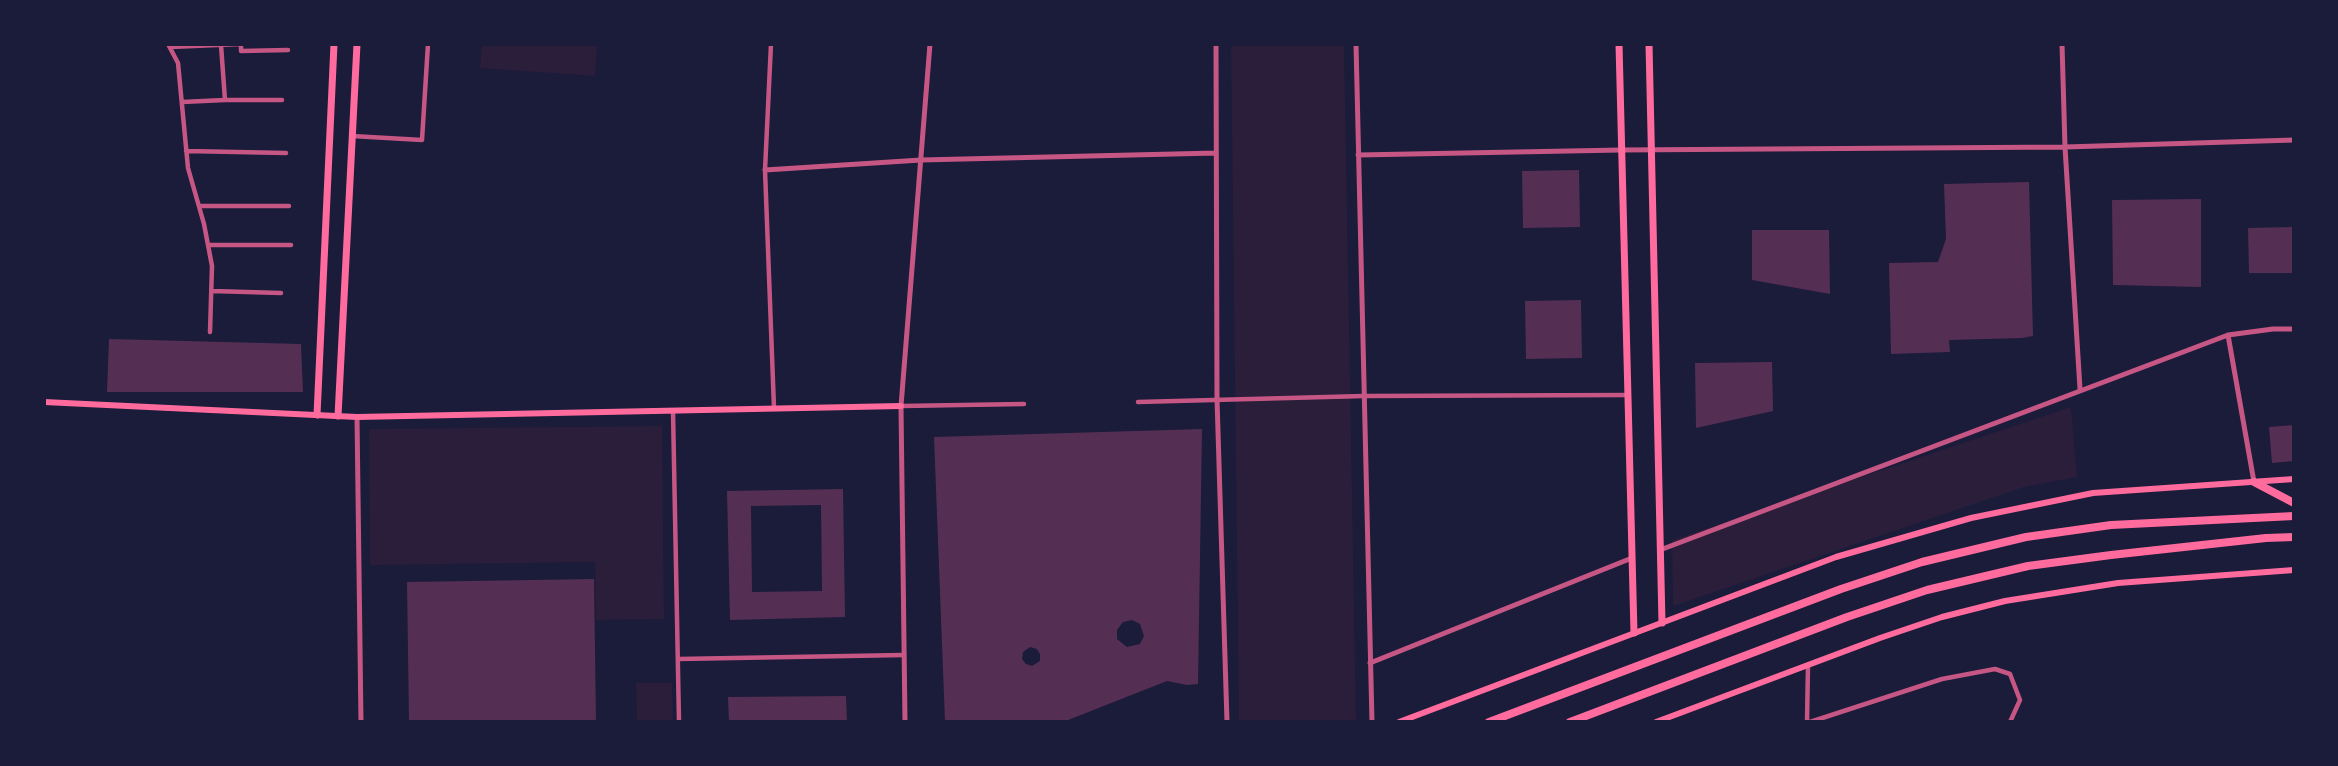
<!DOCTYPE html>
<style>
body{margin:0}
#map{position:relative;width:2338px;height:766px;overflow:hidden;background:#1b1b3a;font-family:"Public Sans",sans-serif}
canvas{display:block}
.frame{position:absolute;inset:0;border:46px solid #1b1b3a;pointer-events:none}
</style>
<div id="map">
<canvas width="2338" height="766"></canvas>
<div class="frame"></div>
</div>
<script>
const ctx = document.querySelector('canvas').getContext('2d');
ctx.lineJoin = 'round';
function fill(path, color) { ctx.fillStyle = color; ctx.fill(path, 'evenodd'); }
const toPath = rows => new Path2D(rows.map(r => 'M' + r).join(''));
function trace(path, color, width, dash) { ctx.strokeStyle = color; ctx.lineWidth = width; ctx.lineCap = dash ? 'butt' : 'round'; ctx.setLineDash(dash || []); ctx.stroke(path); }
const green = toPath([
 [482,44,597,44,595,76,480,68],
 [1231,44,1344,44,1356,721,1353,722,1239,722],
 [2071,407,2077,477,2024,487,1673,606,1672,540],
 [662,426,664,619,596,620,595,562,370,565,369,429],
 [636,683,672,683,673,722,637,722]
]);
const building = toPath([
 [1579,170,1580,227,1523,228,1522,171],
 [2029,182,2033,336,2022,338,1949,340,1950,352,1891,354,1889,263,1938,262,1946,239,1944,184],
 [2201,199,2201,287,2113,285,2112,200],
 [2294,227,2294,273,2249,273,2248,228],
 [1752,230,1829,230,1830,294,1752,280],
 [1581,300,1582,358,1526,359,1525,301],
 [109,339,301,344,303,392,107,392],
 [1772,362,1773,411,1696,428,1695,363],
 [2294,425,2294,461,2272,463,2269,427],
 [1202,429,1198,684,1187,685,1167,681,1063,722,945,722,934,437],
 [1132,620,1140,624,1144,636,1140,644,1127,647,1117,639,1117,630,1123,622],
 [1030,647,1037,649,1040,654,1040,661,1032,666,1026,664,1022,659,1023,652],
 [843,489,845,617,730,620,727,491],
 [821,505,822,591,752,592,751,506],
 [594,579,596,722,409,722,407,582],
 [846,696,847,722,729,722,728,697]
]);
const minor = toPath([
 [168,44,178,63,188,168,204,224,212,266,210,332],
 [771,44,765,170,774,408],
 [221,45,225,100,282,100],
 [241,45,241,51,288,50],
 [170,47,241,44],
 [182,102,225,100],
 [352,136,422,140,428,44],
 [186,151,286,153],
 [199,206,289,206],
 [208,245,291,245],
 [212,291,281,293],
 [1138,402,1364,396,1628,395],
 [901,406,1024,404],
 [673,411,679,722],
 [678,659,904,655],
 [1807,722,1808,665],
 [1810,722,1942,679,1995,669,2010,674,2020,700,2010,722]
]);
const tertiary = toPath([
 [1216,44,1217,399,1227,722],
 [1356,44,1372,722],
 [2062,44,2065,147,2080,389],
 [1358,155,1621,150,2065,147,2294,140],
 [765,170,921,160,1216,153],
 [2228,335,2254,482],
 [357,417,361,722],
 [1660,550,2228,335,2273,329,2294,329],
 [1370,663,1632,558],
 [905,722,901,406,930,44]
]);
const secondary = toPath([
 [44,402,357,417,901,406],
 [1399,722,1836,557,1971,518,2093,493,2294,479],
 [1656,722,1880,638,1942,617,2005,601,2118,583,2294,570]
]);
const primary = toPath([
 [1619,44,1634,633],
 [1649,44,1662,623],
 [317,415,334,44],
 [338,416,357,44]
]);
const trunk = toPath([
 [2254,482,2294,503],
 [1489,722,1841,589,1922,562,2026,537,2111,525,2294,516],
 [1570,722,1847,617,1927,590,2028,566,2111,555,2266,538,2294,537]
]);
fill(green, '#2a1e3b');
fill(building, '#542f53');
trace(minor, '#c65784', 4.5);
trace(tertiary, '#c65784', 5);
trace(secondary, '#ff6b9d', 6);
trace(primary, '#ff6b9d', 7);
trace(trunk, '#ff6b9d', 8);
</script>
